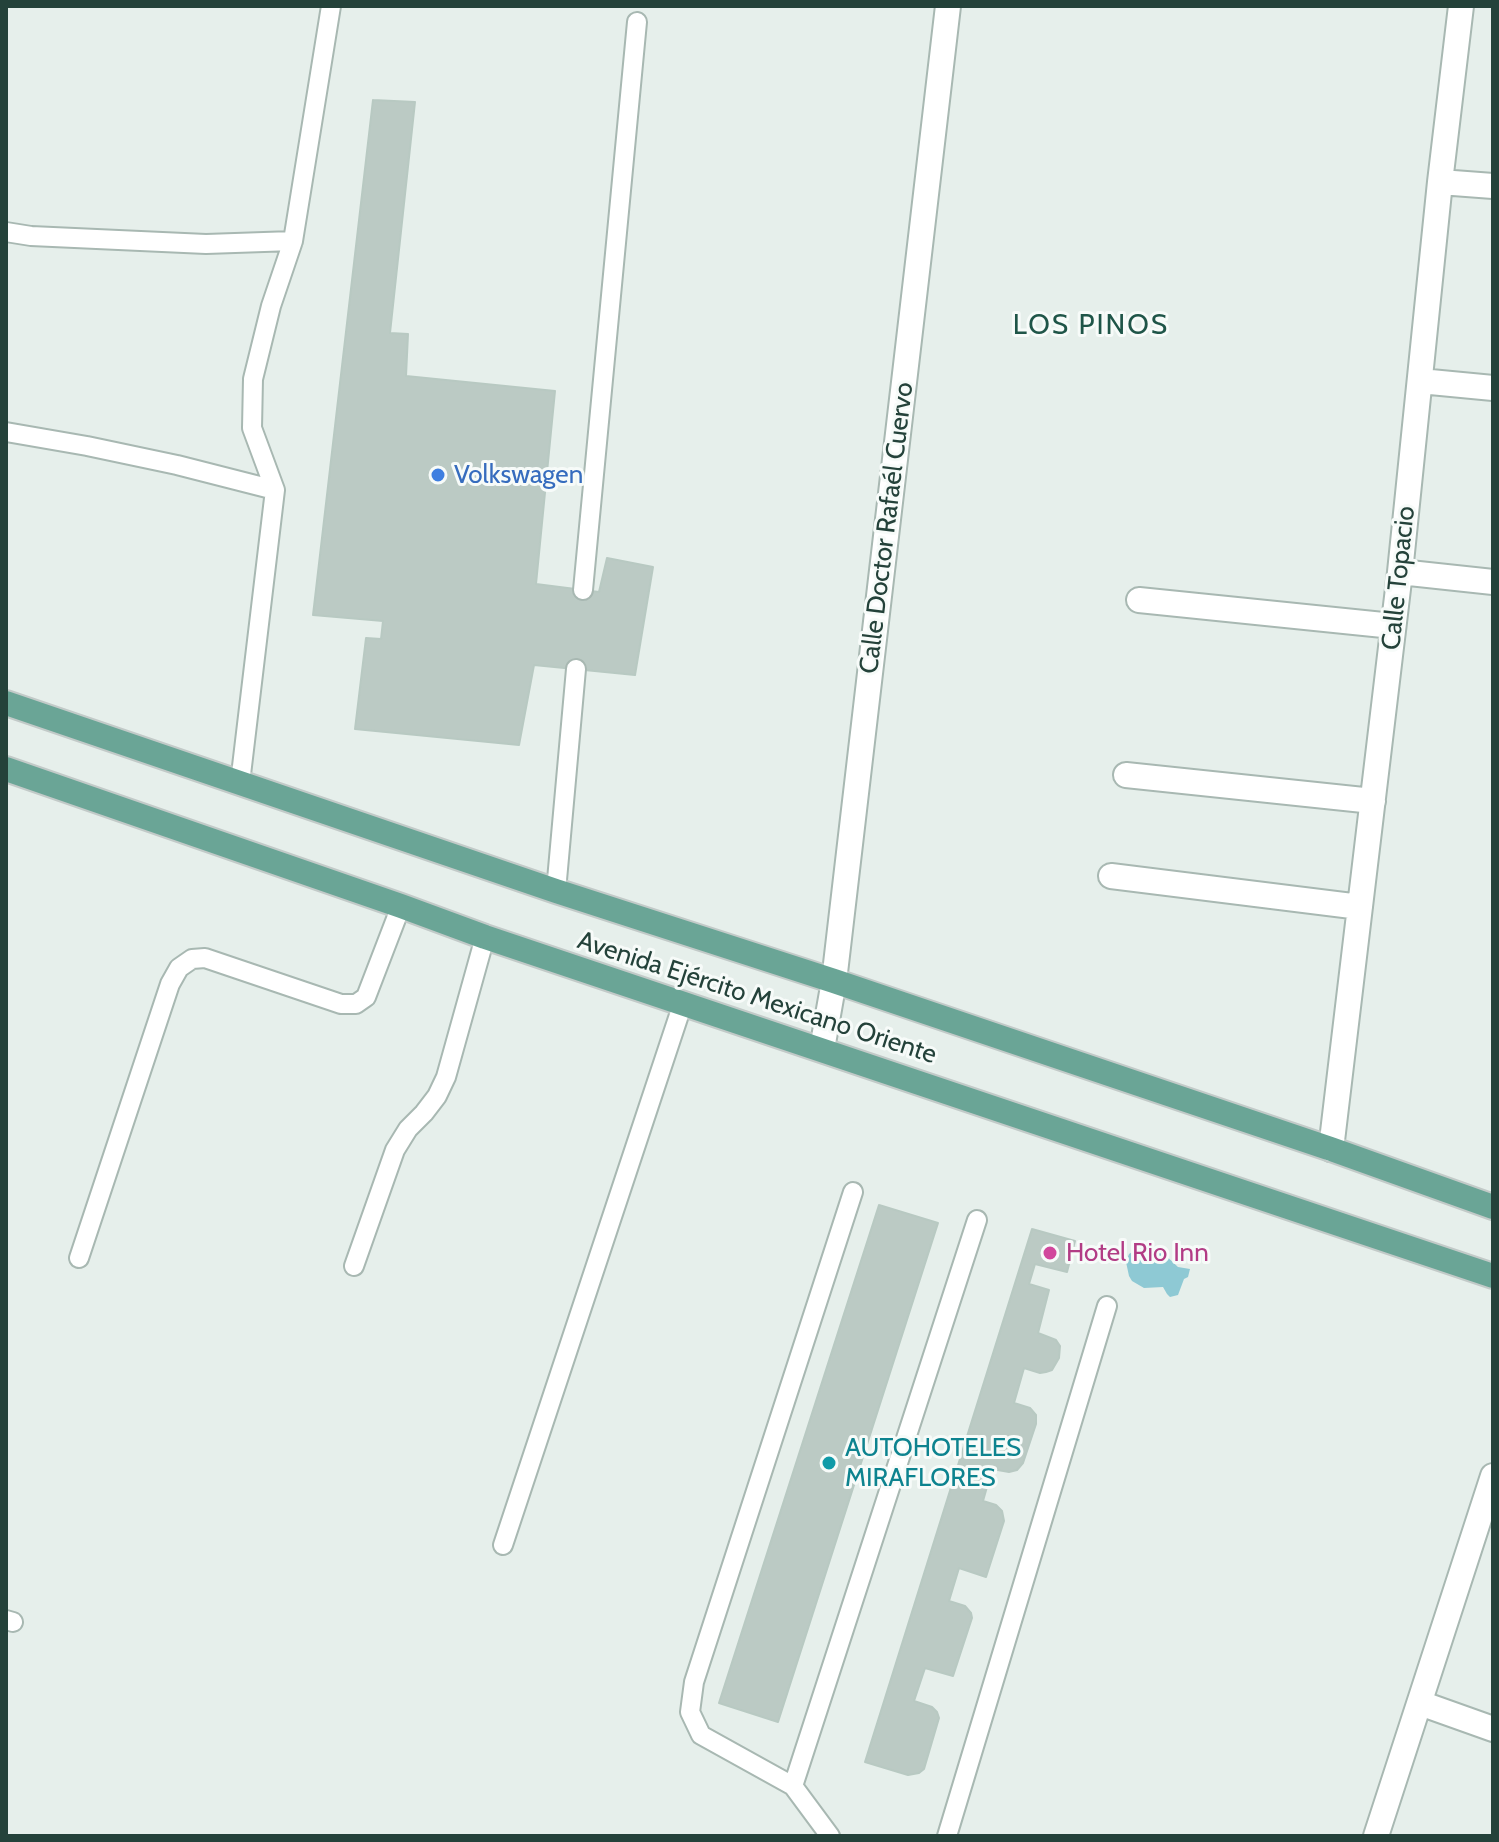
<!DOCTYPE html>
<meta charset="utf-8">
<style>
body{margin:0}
#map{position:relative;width:1499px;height:1842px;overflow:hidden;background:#e6efeb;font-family:Cabin,sans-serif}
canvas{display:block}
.frame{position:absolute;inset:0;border:8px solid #24423a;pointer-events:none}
</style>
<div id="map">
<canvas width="1499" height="1842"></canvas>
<div class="frame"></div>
</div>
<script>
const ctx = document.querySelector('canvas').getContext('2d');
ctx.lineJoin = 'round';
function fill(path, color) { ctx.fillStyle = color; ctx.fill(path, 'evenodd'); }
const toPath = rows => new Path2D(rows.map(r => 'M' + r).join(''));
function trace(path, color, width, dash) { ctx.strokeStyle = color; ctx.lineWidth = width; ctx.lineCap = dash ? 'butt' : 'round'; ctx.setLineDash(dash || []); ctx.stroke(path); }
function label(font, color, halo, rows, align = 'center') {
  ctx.font = font + ' Cabin,sans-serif'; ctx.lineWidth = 6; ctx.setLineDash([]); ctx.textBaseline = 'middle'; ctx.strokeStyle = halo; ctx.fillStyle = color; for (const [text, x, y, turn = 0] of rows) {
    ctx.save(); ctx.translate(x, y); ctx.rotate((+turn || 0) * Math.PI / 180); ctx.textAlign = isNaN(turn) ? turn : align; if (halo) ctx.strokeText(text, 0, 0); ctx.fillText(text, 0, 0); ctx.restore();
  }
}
const water = toPath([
 [1149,1248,1162,1252,1178,1267,1190,1269,1188,1277,1184,1279,1178,1295,1170,1297,1167,1294,1163,1287,1144,1288,1132,1281,1129,1276,1126,1262,1129,1254,1137,1249]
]);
const building = toPath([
 [373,100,415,102,390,333,408,334,406,376,555,391,536,584,599,592,607,558,653,567,635,675,534,665,519,745,355,729,366,638,381,639,383,621,313,615,373,100],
 [879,1205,938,1223,778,1722,719,1703,879,1205],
 [1032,1229,1075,1241,1067,1272,1035,1264,1029,1284,1049,1290,1038,1333,1056,1340,1060,1346,1059,1358,1052,1370,1046,1372,1040,1373,1024,1368,1014,1403,1030,1408,1036,1415,1036,1424,1023,1463,1017,1470,1009,1472,992,1469,983,1501,996,1505,1002,1511,1004,1521,986,1577,959,1568,949,1601,965,1606,971,1613,972,1618,953,1676,925,1668,914,1701,932,1707,937,1712,939,1718,924,1769,919,1773,908,1775,865,1762,1032,1229]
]);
const service = toPath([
 [6,232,31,236,206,244,293,241],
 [6,432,87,446,177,465,275,490],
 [583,590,637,22],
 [240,783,275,490,252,428,253,379,271,306,293,241,331,6],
 [556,891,576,669],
 [79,1258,170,984,179,968,192,959,205,958,341,1004,356,1004,366,997,401,906],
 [354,1266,395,1150,408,1129,424,1113,437,1096,446,1077,485,937],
 [503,1545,683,1003],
 [6,1620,13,1622],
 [793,1786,977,1220],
 [830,1836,793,1786,701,1735,690,1712,694,1682,853,1192],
 [947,1836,1107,1306]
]);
const minor = toPath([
 [1440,182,1493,186],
 [1420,381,1493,388],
 [1400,572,1493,582],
 [1139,600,1393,626],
 [1126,775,1373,801],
 [1111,876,1360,907],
 [822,1049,834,981,948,6],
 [1331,1149,1400,572,1440,182,1461,6],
 [1420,1703,1493,1729],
 [1376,1836,1493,1476]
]);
const primary = toPath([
 [6,703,556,891,834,981,1331,1149,1493,1207],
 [6,769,401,906,485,937,1493,1276]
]);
const markers = [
 [438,475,8,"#3f7fe0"],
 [1050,1253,8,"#d1479c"],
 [829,1463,8,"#0f9aa8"]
];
const shopNames = [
 ["Volkswagen",454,475]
];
const streetNames = [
 ["Calle Doctor Rafaél Cuervo",887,528,-83],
 ["Calle Topacio",1399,578,-84],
 ["Avenida Ejército Mexicano Oriente",757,998,18]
];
const hotelNames = [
 ["Hotel Rio Inn",1066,1253]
];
const cultureNames = [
 ["AUTOHOTELES",845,1448],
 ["MIRAFLORES",845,1478]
];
const neighbourhoodNames = [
 ["LOS PINOS",1091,326]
];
fill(water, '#8ec9d4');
fill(building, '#bbcac4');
trace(building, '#b8c9c2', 2);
trace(service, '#a8b8b2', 22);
trace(minor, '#a8b8b2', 28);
trace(primary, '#c2cac8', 28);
trace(service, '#fff', 18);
trace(minor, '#fff', 24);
trace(primary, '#6aa596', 24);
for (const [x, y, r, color] of markers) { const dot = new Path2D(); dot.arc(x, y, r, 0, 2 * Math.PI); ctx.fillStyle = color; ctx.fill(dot); trace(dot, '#f7fbf9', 3); }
label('26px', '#366cbe', '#f7fbf9', shopNames, 'left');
label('26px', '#24423a', '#f7fbf9', streetNames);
label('26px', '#b23c85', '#f7fbf9', hotelNames, 'left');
label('26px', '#0d838f', '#f7fbf9', cultureNames, 'left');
ctx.letterSpacing = '2px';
label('28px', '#1f5548', '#f7fbf9', neighbourhoodNames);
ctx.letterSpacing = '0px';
</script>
